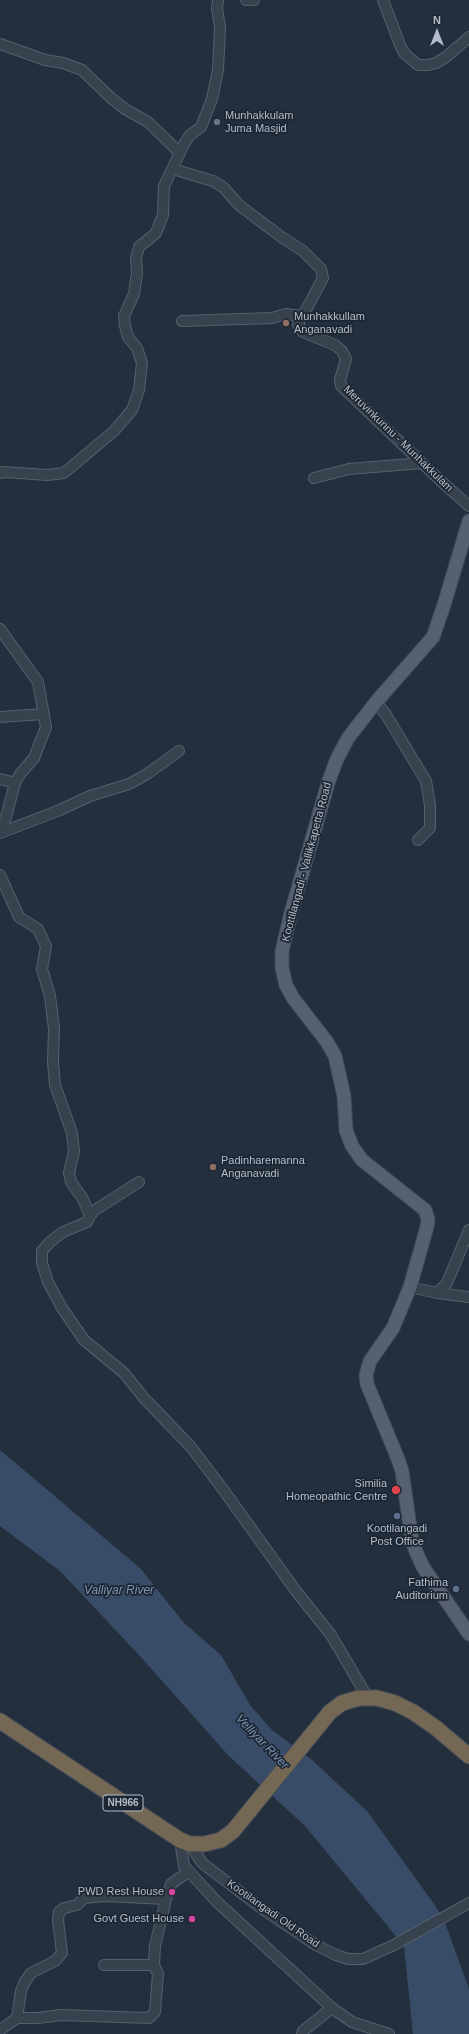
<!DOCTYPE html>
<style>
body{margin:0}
#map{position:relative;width:469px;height:2034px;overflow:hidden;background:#242f3e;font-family:Arial,sans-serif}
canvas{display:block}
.north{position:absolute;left:417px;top:12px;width:40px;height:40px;-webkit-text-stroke:3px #1d2633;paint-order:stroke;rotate:0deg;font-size:11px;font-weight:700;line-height:16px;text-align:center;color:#b4bcc9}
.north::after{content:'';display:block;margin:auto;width:14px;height:18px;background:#b4bcc9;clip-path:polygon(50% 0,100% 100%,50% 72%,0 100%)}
</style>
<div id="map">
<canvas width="469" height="2034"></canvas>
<div class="north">N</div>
</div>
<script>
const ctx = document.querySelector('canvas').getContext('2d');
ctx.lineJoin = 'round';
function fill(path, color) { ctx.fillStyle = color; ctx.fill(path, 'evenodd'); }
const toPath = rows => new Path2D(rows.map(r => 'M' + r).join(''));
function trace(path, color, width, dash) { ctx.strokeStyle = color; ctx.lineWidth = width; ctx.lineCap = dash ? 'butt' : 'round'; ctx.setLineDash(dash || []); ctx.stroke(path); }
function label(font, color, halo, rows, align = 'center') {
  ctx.font = font + ' Arial,sans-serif'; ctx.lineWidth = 3.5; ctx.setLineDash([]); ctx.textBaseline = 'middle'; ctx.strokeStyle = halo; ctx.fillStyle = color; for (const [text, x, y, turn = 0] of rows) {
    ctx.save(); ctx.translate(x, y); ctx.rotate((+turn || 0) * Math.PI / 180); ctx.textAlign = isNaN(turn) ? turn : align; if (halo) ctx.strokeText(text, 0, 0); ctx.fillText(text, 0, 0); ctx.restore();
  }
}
const water = toPath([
 [0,1450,140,1568,184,1623,221,1655,250,1705,272,1730,312,1760,367,1811,434,1904,444,1920,469,1989,469,2034,413,2034,404,1946,305,1826,229,1756,138,1654,60,1571,0,1526]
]);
const minor = toPath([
 [246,0,254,0],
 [383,0,400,45,404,53,418,65,428,65,436,63,446,57,469,37],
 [0,44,45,60,63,63,82,70,111,98,125,109,148,122,180,153],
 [173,169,213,181,224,188,239,205,280,236,303,251,321,269,323,278,306,310,301,316,298,325,303,332,335,345,342,351,346,359,340,380,341,386,443,483,469,506],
 [182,321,272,318,286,314,301,316],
 [0,473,4,472,47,475,64,473,114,431,132,410,139,390,142,363,137,348,128,337,125,326,124,316,134,294,137,273,136,258,139,247,156,233,163,215,164,186,184,144,190,135,201,127,212,99,218,70,220,28,217,8,218,0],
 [314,478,349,469,422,463],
 [0,629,38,682,46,727,34,758,20,774,15,783,6,817,0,832],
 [376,702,385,713,426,781,430,805,430,828,418,840],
 [0,717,44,714],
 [0,779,15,783],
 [0,833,60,810,90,796,129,784,147,774,179,751],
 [0,875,19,917,38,929,46,946,42,969,50,996,54,1029,53,1062,55,1085,72,1133,74,1152,69,1173,71,1182,83,1199,90,1216,87,1222,63,1232,50,1242,42,1251,42,1263,48,1282,62,1308,84,1340,124,1373,144,1398,191,1447,222,1488,296,1591,331,1635,368,1698],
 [90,1216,95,1210,139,1182],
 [410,1287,437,1293,447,1283,469,1230],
 [437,1293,469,1297],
 [180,1840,184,1866,217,1902,332,2008,352,2022,389,2034],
 [190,1844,202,1863,264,1910,316,1945,336,1955,348,1959,363,1959,392,1946,469,1903],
 [104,1965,154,1965],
 [17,2018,38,2018,61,2015,149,2018,155,2012,158,1974,154,1965,155,1946,166,1899],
 [0,2030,17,2018,21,1991,24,1983,31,1973,55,1961,62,1953,58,1920,59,1912,64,1908,77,1905,84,1898,104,1896,166,1899,171,1884,188,1872],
 [302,2034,303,2031,332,2008]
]);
const major = toPath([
 [469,521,444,605,433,637,376,702,348,738,337,759,328,783,291,913,282,951,282,968,286,985,293,998,327,1042,335,1056,344,1096,346,1130,352,1146,362,1160,425,1210,428,1219,427,1227,410,1287,393,1328,370,1361,366,1375,367,1384,398,1459,402,1471,412,1541,417,1554,423,1567,469,1634]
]);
const highway = toPath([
 [0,1721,180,1840,190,1844,204,1844,221,1840,233,1831,330,1712,342,1703,359,1698,377,1698,395,1703,413,1712,436,1728,469,1756]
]);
const markers = [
 [217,122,4,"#6b7280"],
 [286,323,4,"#8d6e63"],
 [213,1167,4,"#8d6e63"],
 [396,1490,5,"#e0444e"],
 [397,1516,4,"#5c6f8a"],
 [456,1589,4,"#5c6f8a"],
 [172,1892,4,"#d1479c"],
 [192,1919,4,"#d1479c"]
];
const shields = [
 [123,1803,40]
];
const shieldNames = [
 ["NH966",123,1803]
];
const poiNames = [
 ["Munhakkulam",225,116,"left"],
 ["Juma Masjid",225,129,"left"],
 ["Munhakkullam",294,317,"left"],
 ["Anganavadi",294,330,"left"],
 ["Padinharemanna",221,1161,"left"],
 ["Anganavadi",221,1174,"left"],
 ["Similia",387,1484],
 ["Homeopathic Centre",387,1497],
 ["Kootilangadi",397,1529,"center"],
 ["Post Office",397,1542,"center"],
 ["Fathima",448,1583],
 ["Auditorium",448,1596],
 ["PWD Rest House",164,1892],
 ["Govt Guest House",184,1919]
];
const streetNames = [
 ["Meruvinkunnu - Munhakkulam",398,439,44],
 ["Koottilangadi - Vallikkapetta Road",307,862,-75],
 ["Kootilangadi Old Road",273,1914,35]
];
const waterNames = [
 ["Valliyar River",119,1591],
 ["Velliyar River",262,1742,46]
];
fill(water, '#394c67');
trace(minor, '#565f6c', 12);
trace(major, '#414a57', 15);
trace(highway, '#434c59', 17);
trace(minor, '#38414e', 10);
trace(major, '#56606e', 13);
trace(highway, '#746855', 15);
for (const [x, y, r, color] of markers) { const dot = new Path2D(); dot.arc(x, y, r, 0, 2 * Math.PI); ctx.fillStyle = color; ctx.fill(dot); trace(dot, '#1d2633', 1.5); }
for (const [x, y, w] of shields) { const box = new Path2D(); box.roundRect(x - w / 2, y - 8, w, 16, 3); ctx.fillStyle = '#1d2633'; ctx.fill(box); trace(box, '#b4bcc9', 1); }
label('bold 10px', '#b4bcc9', null, shieldNames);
label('11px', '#b4bcc9', '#1d2633', poiNames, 'right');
label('11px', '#b4bcc9', '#1d2633', streetNames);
label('italic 12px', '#7c92b1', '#1d2633', waterNames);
</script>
